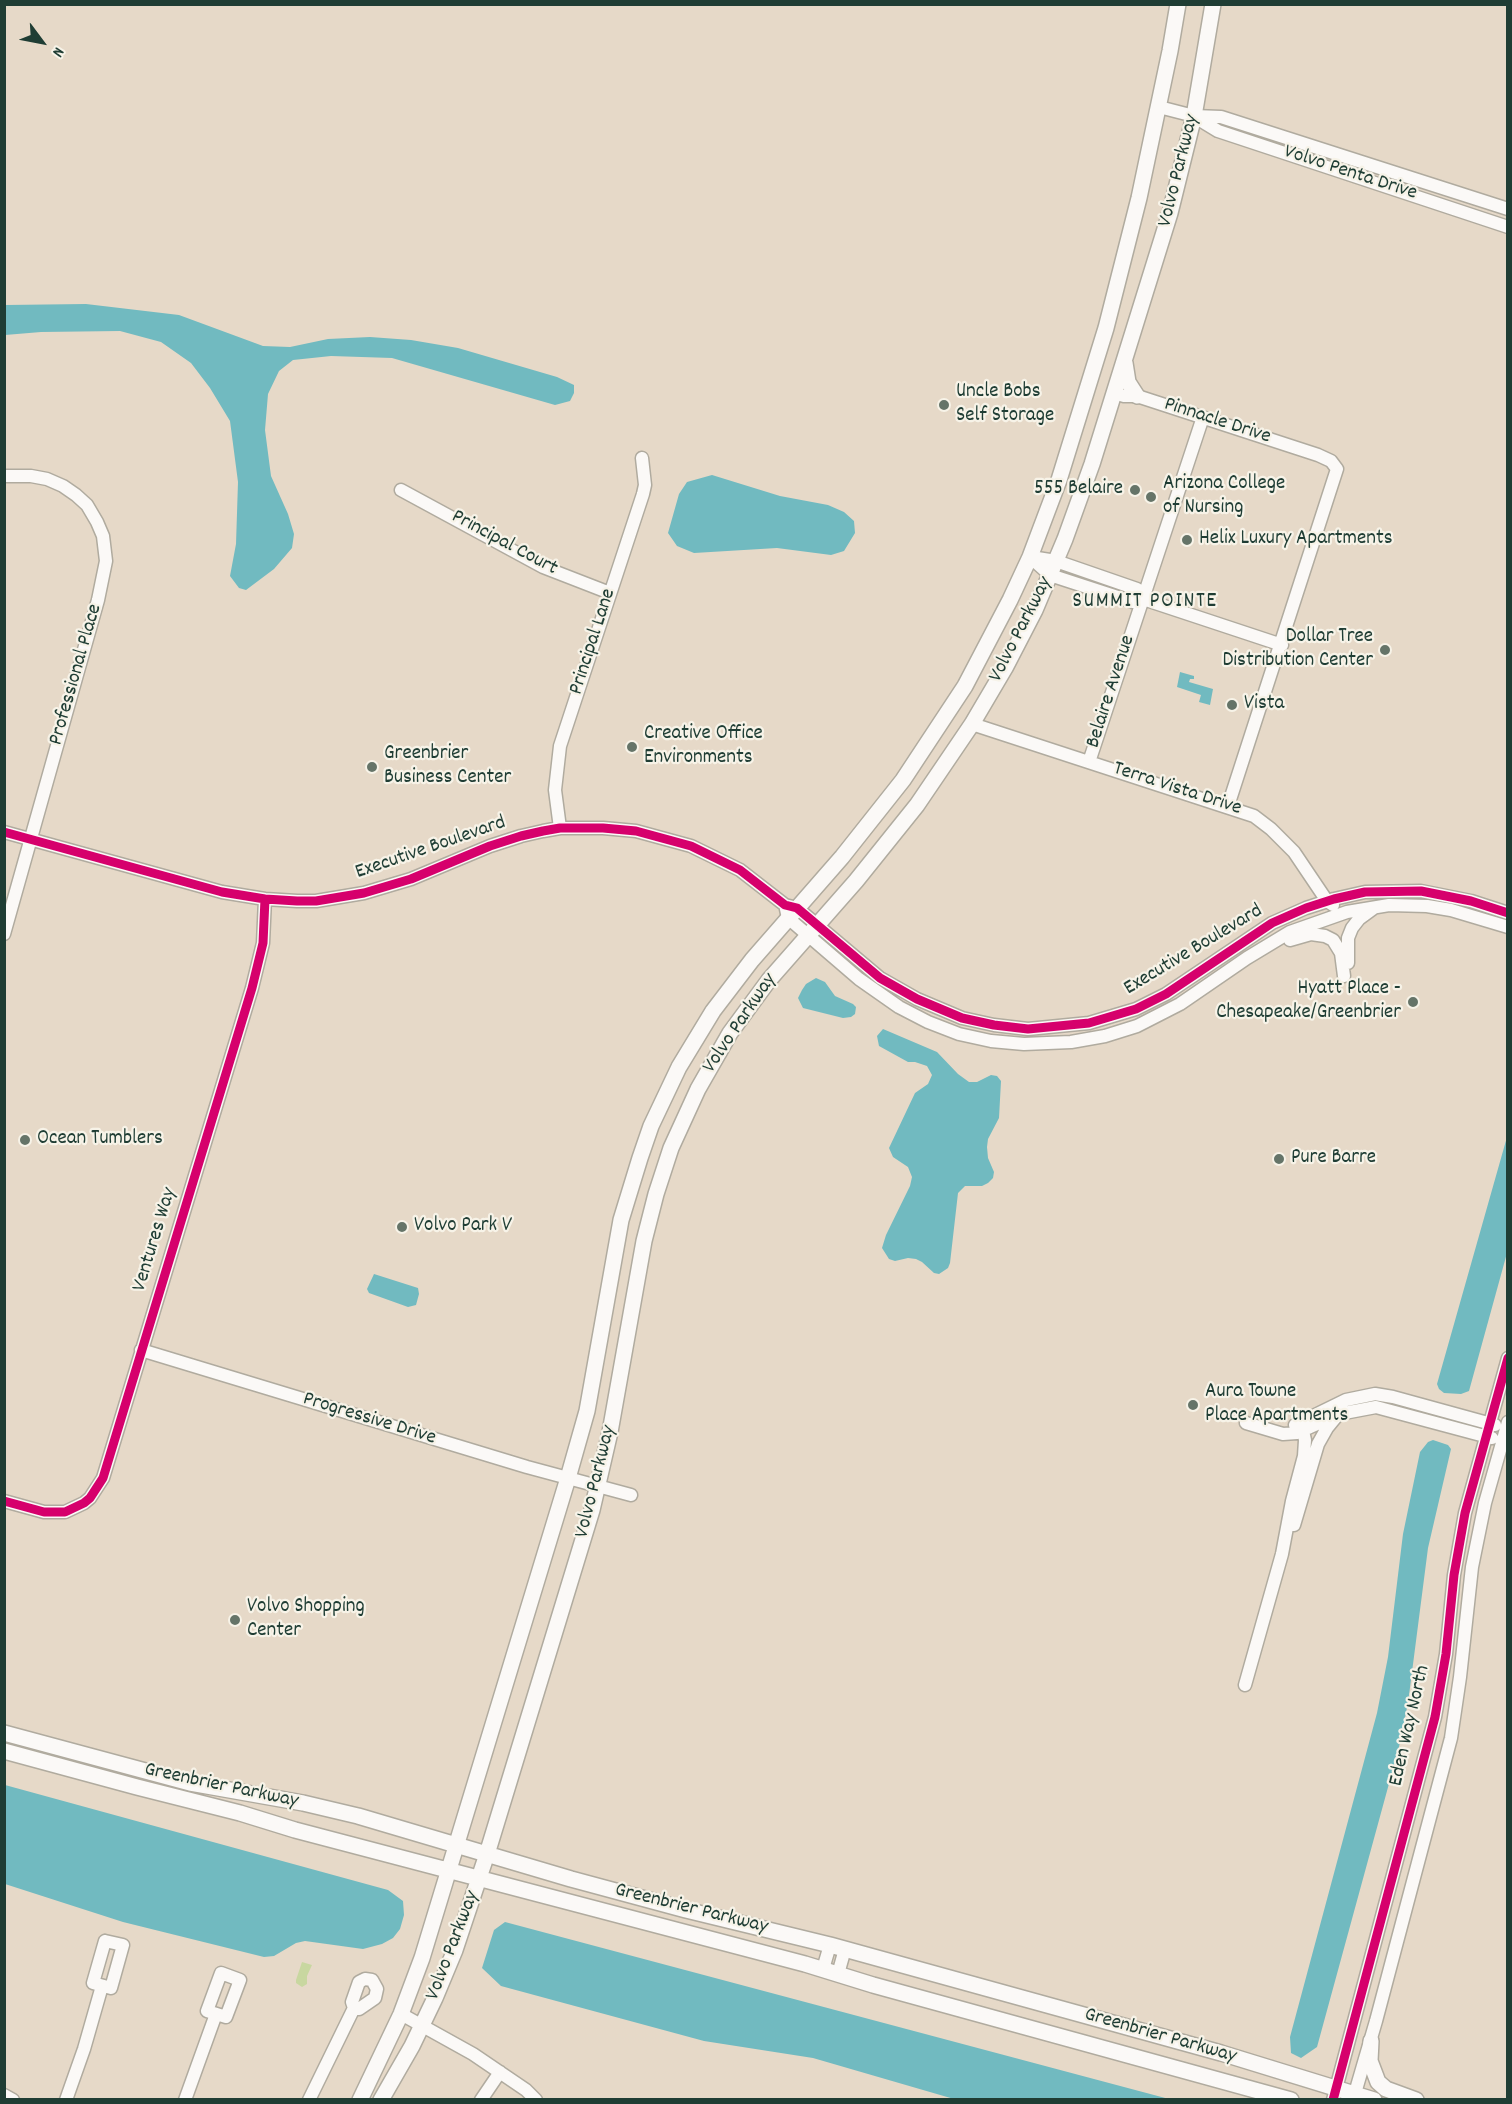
<!DOCTYPE html>
<style>
body{margin:0}
#map{position:relative;width:1512px;height:2104px;overflow:hidden;background:#e6d9c8;font-family:Dekko,sans-serif}
canvas{display:block}
.frame{position:absolute;inset:0;border:6px solid #1f3d34;pointer-events:none}
.north{position:absolute;left:12px;top:12px;width:60px;height:60px;-webkit-text-stroke:4px #f7f3e8;paint-order:stroke;rotate:122deg;font-size:16px;font-weight:700;line-height:24px;text-align:center;color:#1f3d34}
.north::after{content:'';display:block;margin:auto;width:21px;height:27px;background:#1f3d34;clip-path:polygon(50% 0,100% 100%,50% 72%,0 100%)}
</style>
<div id="map">
<canvas width="1512" height="2104"></canvas>
<div class="frame"></div>
<div class="north">N</div>
</div>
<script>
const ctx = document.querySelector('canvas').getContext('2d');
ctx.lineJoin = 'round';
function fill(path, color) { ctx.fillStyle = color; ctx.fill(path, 'evenodd'); }
const toPath = rows => new Path2D(rows.map(r => 'M' + r).join(''));
function trace(path, color, width, dash) { ctx.strokeStyle = color; ctx.lineWidth = width; ctx.lineCap = dash ? 'butt' : 'round'; ctx.setLineDash(dash || []); ctx.stroke(path); }
function label(font, color, halo, rows, align = 'center') {
  ctx.font = font + ' Dekko,sans-serif'; ctx.lineWidth = 4.5; ctx.setLineDash([]); ctx.textBaseline = 'middle'; ctx.strokeStyle = halo; ctx.fillStyle = color; for (const [text, x, y, turn = 0] of rows) {
    ctx.save(); ctx.translate(x, y); ctx.rotate((+turn || 0) * Math.PI / 180); ctx.textAlign = isNaN(turn) ? turn : align; if (halo) ctx.strokeText(text, 0, 0); ctx.fillText(text, 0, 0); ctx.restore();
  }
}
const green = toPath([
 [302,1962,312,1965,307,1976,307,1984,302,1987,296,1983,296,1980]
]);
const water = toPath([
 [86,304,179,315,263,346,290,347,328,339,370,337,411,340,458,348,557,377,574,385,574,393,570,401,555,405,392,358,331,356,293,360,279,371,268,394,265,430,271,476,288,514,294,534,292,548,274,569,246,590,239,588,230,576,236,544,238,482,230,421,210,388,191,363,161,342,120,331,41,332,5,335,5,305],
 [712,475,780,496,828,505,844,512,854,521,855,533,844,551,831,555,777,548,694,553,677,546,668,533,679,494,687,482],
 [1180,672,1194,676,1194,679,1190,679,1189,682,1213,689,1210,705,1199,702,1201,695,1177,687],
 [816,978,825,982,835,996,853,1004,856,1007,855,1014,851,1017,843,1018,803,1008,798,998,802,990,806,984],
 [883,1029,937,1052,958,1074,969,1082,977,1082,991,1075,997,1076,1001,1081,999,1118,988,1139,987,1147,988,1158,994,1172,993,1178,988,1183,982,1186,965,1186,958,1193,950,1263,948,1268,939,1274,934,1273,922,1262,916,1259,908,1258,895,1261,889,1259,882,1248,886,1235,910,1186,912,1177,908,1167,893,1157,889,1148,915,1093,928,1084,932,1075,927,1066,915,1062,908,1062,879,1046,877,1036],
 [1507,1137,1507,1253,1469,1391,1461,1394,1444,1393,1439,1389,1437,1384],
 [374,1274,418,1288,419,1294,416,1305,408,1307,369,1293,367,1289],
 [1433,1440,1448,1445,1451,1449,1428,1548,1408,1703,1399,1747,1317,2047,1301,2058,1291,2053,1290,2037,1377,1713,1388,1657,1403,1534,1420,1452,1428,1442],
 [5,1785,388,1890,403,1901,404,1915,400,1929,393,1938,382,1944,363,1949,305,1941,296,1943,274,1956,264,1957,123,1922,5,1884],
 [505,1922,1169,2099,954,2099,813,2058,704,2041,501,1986,482,1968,494,1930]
]);
const minor = toPath([
 [1159,107,1194,116,1221,117,1508,209],
 [1195,117,1218,131,1508,227],
 [1114,393,1124,396,1137,396,1318,455,1331,461,1337,469,1228,806],
 [4,476,31,476,47,479,63,486,76,495,87,505,97,522,103,536,106,561,98,600,4,934],
 [401,490,543,567,610,593],
 [1030,557,1050,575,1133,602,1143,599,1282,645],
 [1031,557,1056,561,1137,589,1143,599],
 [972,724,1254,816,1271,829,1294,852,1327,901,1333,905],
 [1089,762,1203,417],
 [560,828,555,790,560,746,643,494,645,485,642,458],
 [4,832,222,892,265,899,297,901,316,901,364,893,411,879,490,846,521,836,543,831,560,828,603,828,636,831,691,846,740,870,785,905,797,908,880,978,917,999,962,1018,994,1025,1028,1029,1089,1023,1136,1009,1166,994,1272,923,1306,908,1334,899,1365,892,1421,891,1471,901,1508,913],
 [786,909,788,918,859,979,899,1007,928,1022,959,1034,991,1041,1024,1044,1071,1042,1105,1036,1137,1026,1180,1004,1247,958,1290,932,1347,912,1389,905,1427,906,1451,910,1508,927],
 [1290,940,1311,934,1325,936,1333,940,1341,953,1344,976],
 [1348,963,1348,938,1352,928,1359,919,1374,908],
 [141,1350,527,1467,631,1495],
 [1246,1423,1283,1434,1297,1433,1339,1414,1376,1407,1492,1438],
 [1295,1425,1346,1400,1375,1394,1393,1397,1495,1425],
 [4,1501,44,1512,65,1512,84,1503,90,1498,103,1478,252,988,263,943,265,899],
 [1294,1525,1318,1444,1327,1428,1336,1417],
 [1245,1685,1282,1554,1292,1501,1304,1456,1305,1440,1301,1422],
 [105,1941,123,1945,111,1988,93,1983,105,1941],
 [823,1969,830,1945],
 [221,1973,240,1980,226,2017,207,2011,221,1973],
 [838,1974,845,1949],
 [401,2014,473,2054,526,2090,536,2100],
 [4,2095,13,2100],
 [66,2100,84,2049,102,1986],
 [185,2100,216,2014],
 [309,2100,354,2008,352,2002,359,1982,365,1979,372,1980,377,1989,375,1998,359,2009,354,2008],
 [481,2100,500,2072],
 [1333,2100,1435,1717,1446,1654,1454,1575,1465,1513,1508,1358],
 [1353,2100,1376,2021,1451,1738,1460,1677,1472,1567,1485,1503,1508,1422]
]);
const major = toPath([
 [1125,363,1128,382,1137,396],
 [4,1733,190,1783,303,1803,358,1816,571,1879,686,1910,830,1945,1221,2053,1374,2100],
 [4,1751,137,1787,240,1813,295,1830,805,1964,873,1985,1291,2100],
 [1371,2041,1370,2061,1378,2082,1386,2089,1416,2100],
 [360,2100,401,2014,422,1958,568,1478,587,1411,621,1220,640,1158,651,1126,679,1067,713,1011,752,960,842,857,903,780,965,686,1010,600,1030,557,1059,480,1106,328,1139,198,1170,51,1178,4],
 [381,2100,412,2046,435,1998,455,1950,487,1854,592,1510,610,1432,644,1241,656,1194,671,1148,698,1089,730,1033,769,980,856,881,917,805,972,724,1005,668,1035,610,1065,539,1092,464,1170,213,1194,116,1213,4]
]);
const cycleway = toPath([
 [4,832,222,892,265,899,297,901,316,901,364,893,411,879,490,846,521,836,543,831,560,828,603,828,636,831,691,846,740,870,785,905,797,908,880,978,917,999,962,1018,994,1025,1028,1029,1089,1023,1136,1009,1166,994,1272,923,1306,908,1334,899,1365,892,1421,891,1471,901,1508,913],
 [4,1501,44,1512,65,1512,84,1503,90,1498,103,1478,252,988,263,943,265,899],
 [1333,2100,1435,1717,1446,1654,1454,1575,1465,1513,1508,1358]
]);
const markers = [
 [944,405,6,"#657468"],
 [1135,490,6,"#657468"],
 [1151,497,6,"#657468"],
 [1187,540,6,"#657468"],
 [1385,650,6,"#657468"],
 [1232,705,6,"#657468"],
 [632,747,6,"#657468"],
 [372,767,6,"#657468"],
 [1413,1002,6,"#657468"],
 [25,1140,6,"#657468"],
 [1279,1159,6,"#657468"],
 [402,1227,6,"#657468"],
 [1193,1405,6,"#657468"],
 [235,1620,6,"#657468"]
];
const streetNames = [
 ["Volvo Parkway",1180,171,-76],
 ["Volvo Penta Drive",1350,174,18],
 ["Pinnacle Drive",1217,422,18],
 ["Principal Court",504,544,28],
 ["Volvo Parkway",1022,630,-63],
 ["Principal Lane",594,642,-72],
 ["Professional Place",77,675,-74],
 ["Belaire Avenue",1112,692,-72],
 ["Terra Vista Drive",1177,790,18],
 ["Executive Boulevard",431,849,-19],
 ["Executive Boulevard",1194,951,-31],
 ["Volvo Parkway",741,1024,-56],
 ["Ventures Way",156,1240,-73],
 ["Progressive Drive",369,1420,17],
 ["Volvo Parkway",597,1482,-76],
 ["Eden Way North",1411,1726,-77],
 ["Greenbrier Parkway",221,1787,12],
 ["Greenbrier Parkway",691,1910,14],
 ["Volvo Parkway",454,1946,-69],
 ["Greenbrier Parkway",1160,2037,16]
];
const poiNames = [
 ["Uncle Bobs",956,393],
 ["Self Storage",956,417],
 ["Arizona College",1163,485],
 ["of Nursing",1163,509],
 ["555 Belaire",1123,490,"right"],
 ["Helix Luxury Apartments",1199,540],
 ["Dollar Tree",1373,638,"right"],
 ["Distribution Center",1373,662,"right"],
 ["Vista",1244,705],
 ["Creative Office",644,735],
 ["Environments",644,759],
 ["Greenbrier",384,755],
 ["Business Center",384,779],
 ["Hyatt Place -",1401,990,"right"],
 ["Chesapeake/Greenbrier",1401,1014,"right"],
 ["Ocean Tumblers",37,1140],
 ["Pure Barre",1291,1159],
 ["Volvo Park V",414,1227],
 ["Aura Towne",1205,1393],
 ["Place Apartments",1205,1417],
 ["Volvo Shopping",247,1608],
 ["Center",247,1632]
];
const neighbourhoodNames = [
 ["SUMMIT POINTE",1145,603]
];
fill(green, '#c8d7a0');
fill(water, '#71bac0');
trace(minor, '#b0ab9f', 15);
trace(major, '#b0ab9f', 18);
trace(minor, '#fbf9f7', 12);
trace(major, '#fbf9f7', 15);
trace(cycleway, '#d6006c', 9);
for (const [x, y, r, color] of markers) { const dot = new Path2D(); dot.arc(x, y, r, 0, 2 * Math.PI); ctx.fillStyle = color; ctx.fill(dot); trace(dot, '#f7f3e8', 2); }
label('21px', '#1f3d34', '#f7f3e8', streetNames);
label('21px', '#1f3d34', '#f7f3e8', poiNames, 'left');
ctx.letterSpacing = '1.5px';
label('22px', '#1f3d34', '#f7f3e8', neighbourhoodNames);
ctx.letterSpacing = '0px';
</script>
